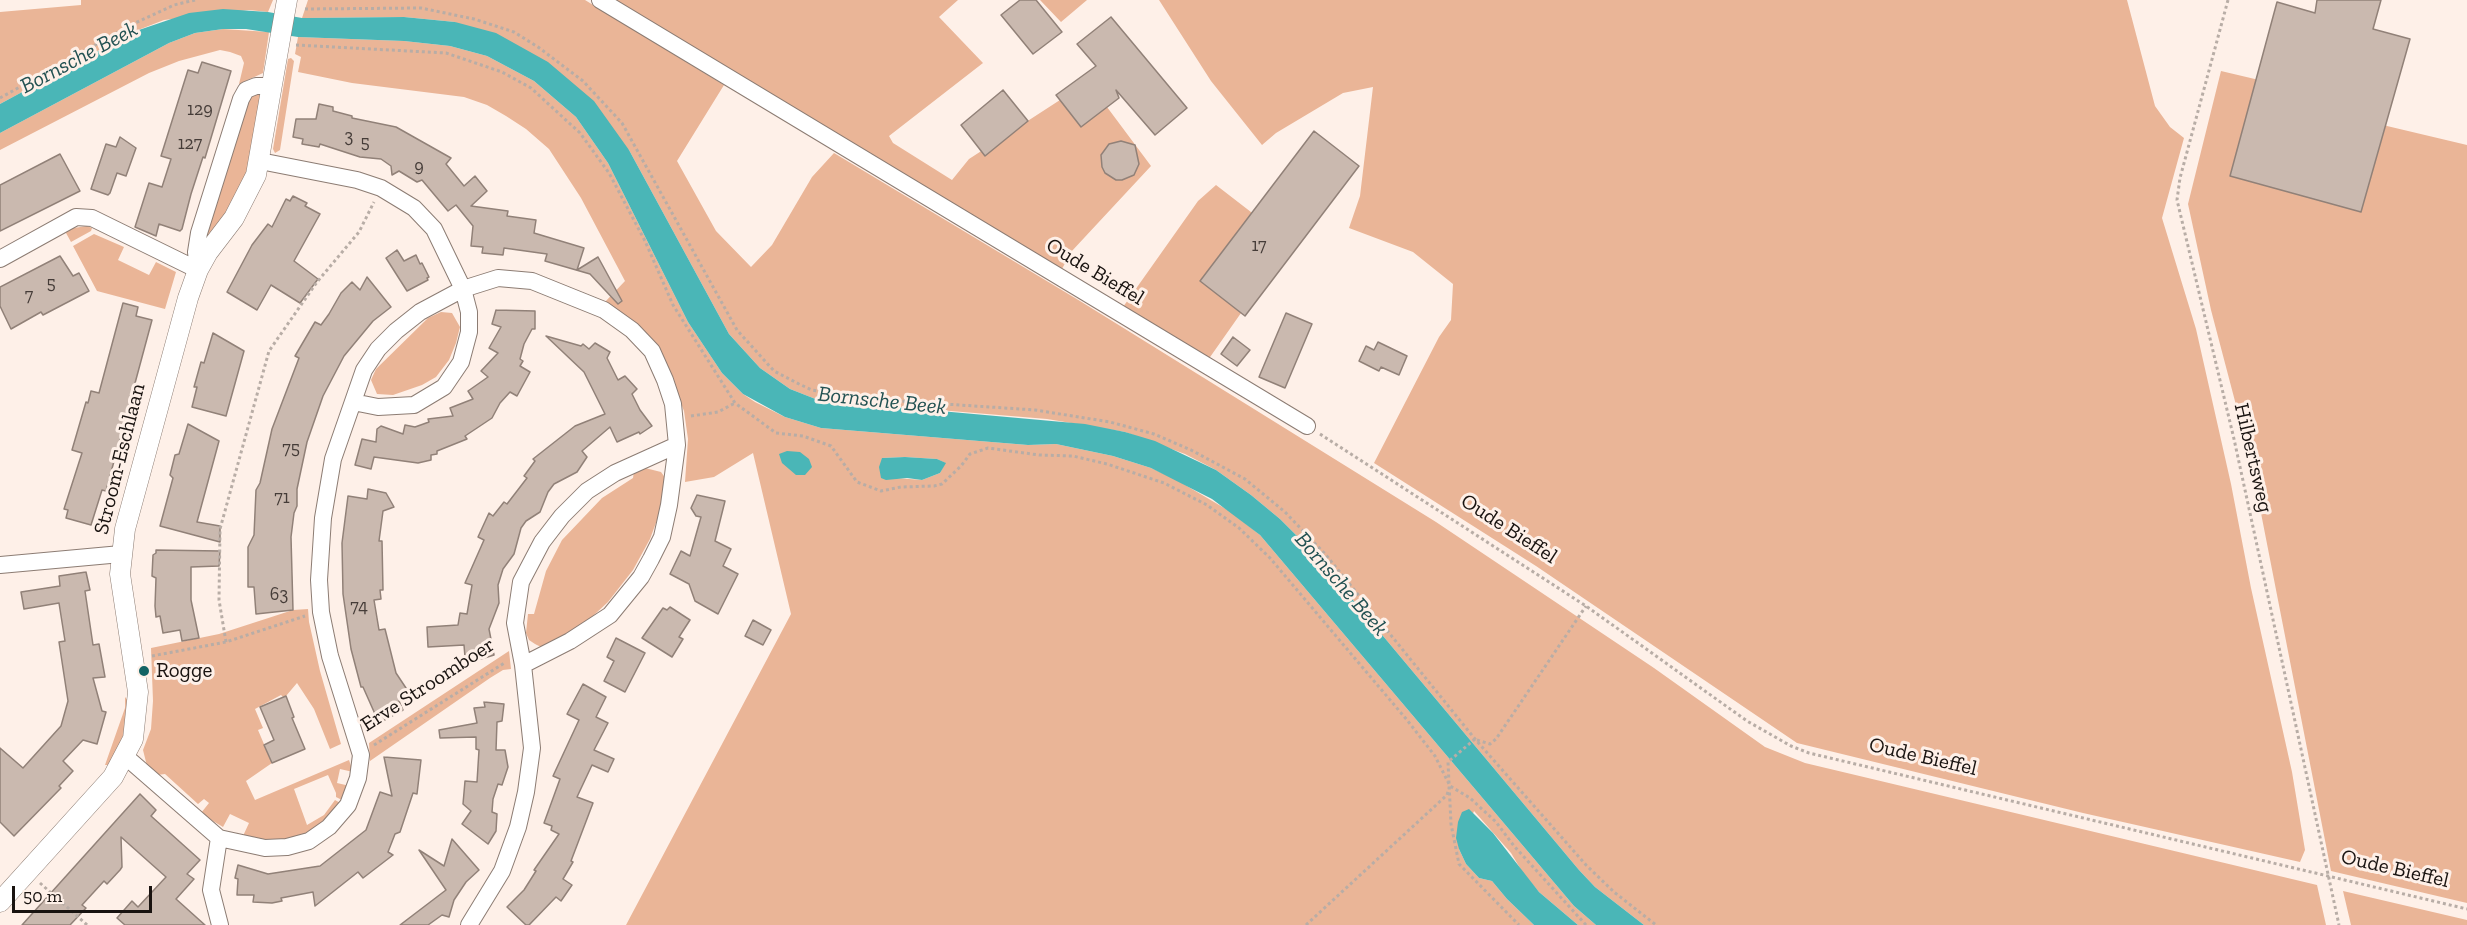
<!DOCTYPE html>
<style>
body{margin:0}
#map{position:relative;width:2467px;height:925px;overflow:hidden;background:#fef0e8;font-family:"Zilla Slab",serif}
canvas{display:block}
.scale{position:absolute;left:12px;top:886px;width:140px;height:27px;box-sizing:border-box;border:3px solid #191310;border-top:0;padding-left:8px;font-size:18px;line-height:21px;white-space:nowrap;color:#191310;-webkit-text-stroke:4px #fef0e8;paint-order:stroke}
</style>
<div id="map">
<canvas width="2467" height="925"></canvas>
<div class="scale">50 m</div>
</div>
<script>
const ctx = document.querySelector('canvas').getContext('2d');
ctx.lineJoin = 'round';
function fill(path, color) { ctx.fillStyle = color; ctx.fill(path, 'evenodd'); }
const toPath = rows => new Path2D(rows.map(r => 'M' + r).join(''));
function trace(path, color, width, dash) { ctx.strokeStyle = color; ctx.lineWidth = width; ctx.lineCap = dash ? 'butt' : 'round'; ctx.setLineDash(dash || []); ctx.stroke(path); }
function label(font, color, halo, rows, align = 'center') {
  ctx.font = font + ' "Zilla Slab",serif'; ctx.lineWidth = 6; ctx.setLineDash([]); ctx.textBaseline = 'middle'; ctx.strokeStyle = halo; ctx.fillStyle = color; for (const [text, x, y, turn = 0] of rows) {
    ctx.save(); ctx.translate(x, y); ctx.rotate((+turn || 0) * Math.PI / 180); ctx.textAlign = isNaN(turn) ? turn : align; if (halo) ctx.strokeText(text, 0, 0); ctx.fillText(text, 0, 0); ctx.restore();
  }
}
const green = toPath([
 [81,0,273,0,268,12,249,10,164,20,133,32,0,104,0,12,81,5],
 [308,0,585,0,724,85,677,161,716,231,751,267,772,245,812,177,834,153,1080,301,1436,522,1654,668,1765,747,1805,763,2317,885,2326,925,1644,925,1595,887,1579,870,1311,550,1280,519,1251,495,1216,470,1185,454,1125,432,1047,419,818,400,790,389,760,368,729,334,629,150,455,22,404,17,302,18],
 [615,0,958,0,939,17,983,63,889,136,893,143,952,180,969,159,1060,100,1082,122,1107,107,1151,166,1071,252,1062,269],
 [1040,0,1087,0,1061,22],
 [1159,0,2127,0,2155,106,2170,127,2184,138,2162,218,2196,329,2231,484,2251,588,2292,772,2305,850,2300,862,2083,813,1797,743,1536,566,1374,463,1439,337,1451,320,1453,284,1413,252,1349,228,1360,196,1373,87,1343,93,1276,133,1262,145,1211,81],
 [223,29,269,32,263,73,239,84,244,63,241,56,230,52,220,50,179,61,149,73,0,150,0,133,169,43,195,33],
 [298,37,404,41,450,46,487,56,534,81,576,117,608,163,688,322,722,373,743,394,755,402,785,417,821,428,1028,445,1056,444,1113,456,1151,468,1175,479,1231,512,1260,535,1574,906,1596,925,1578,925,1539,892,1523,873,1511,853,1474,811,1459,849,1466,864,1479,878,1492,881,1507,899,1534,925,626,925,791,614,753,453,714,477,685,482,688,439,684,411,673,383,604,303,625,281,581,198,549,149,526,129,506,116,487,105,464,97,352,83,298,72,301,57,295,54],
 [905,457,937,459,945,463,940,473,922,480,896,478,882,458],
 [291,58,294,61,280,150,275,153,273,149,288,59],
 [2221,71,2352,102,2387,126,2467,145,2467,903,2331,871,2251,462,2211,310,2188,204],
 [258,92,263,95,244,188,207,240,200,238,250,96],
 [1216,185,1282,236,1260,286,1208,360,1123,307,1198,201],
 [87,226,92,228,91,231,71,242,66,233,67,229],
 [94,234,124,247,118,260,149,275,156,262,176,272,165,309,97,291,73,246],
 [441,312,452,313,460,327,456,343,449,360,436,377,422,385,393,395,377,394,371,380,376,369,428,318],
 [645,468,661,472,666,479,664,501,650,539,633,570,608,602,580,628,541,647,535,644,529,640,526,633,528,614,534,614,546,571,562,540,602,498,633,478,634,471],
 [308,609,309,622,320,671,341,744,330,749,314,709,297,683,286,696,283,697,281,695,255,709,263,728,258,730,272,763,246,781,255,800,349,760,353,772,340,769,337,783,350,786,344,801,336,797,336,793,328,775,294,789,307,825,324,815,335,800,342,804,318,828,293,839,263,841,243,836,249,823,230,814,223,827,208,818,201,813,209,803,204,799,198,804,165,774,157,775,147,766,143,750,151,729,153,701,151,648,219,634,293,610],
 [509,651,511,669,503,670,490,678,370,761,369,743],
 [125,697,129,702,125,731,111,765,105,765,125,708],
 [2343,891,2467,920,2467,925,2351,925]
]);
const water = toPath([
 [223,9,268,12,302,18,404,17,455,22,496,33,548,62,594,101,629,150,729,334,760,368,790,389,818,400,1085,424,1125,432,1155,441,1216,470,1251,495,1280,519,1311,550,1579,870,1595,887,1644,925,1596,925,1574,906,1260,535,1212,499,1151,468,1113,456,1056,444,1028,445,821,428,785,417,743,394,722,373,688,322,608,163,576,117,534,81,487,56,450,46,404,41,298,37,246,29,223,29,195,33,169,43,0,133,0,104,133,32,189,13],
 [787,451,800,452,809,459,812,467,805,475,796,475,782,463,779,454],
 [905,457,937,459,946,463,940,473,922,480,907,478,886,480,881,478,879,467,882,458],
 [1469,809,1493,833,1539,892,1578,925,1534,925,1507,899,1492,881,1479,878,1466,864,1459,849,1456,838,1458,822,1462,812]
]);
const building = toPath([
 [1020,0,1036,0,1062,32,1033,54,1001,15,1020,0],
 [2317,0,2381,0,2373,29,2410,39,2361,212,2230,176,2277,2,2315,13,2317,0],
 [1111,17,1187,108,1155,135,1116,90,1119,98,1081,127,1056,95,1096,66,1077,44,1111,17],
 [202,62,231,71,205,158,203,157,191,194,182,229,180,231,159,224,156,236,135,227,149,183,162,187,171,159,161,156,188,70,198,73,202,62],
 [1003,90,1028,121,985,156,961,125,1003,90],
 [319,104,333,107,333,111,352,116,352,118,396,127,451,158,446,164,464,186,475,176,487,191,471,206,508,211,507,216,536,220,534,233,584,248,577,270,598,257,622,301,618,304,590,274,545,261,547,254,504,248,503,255,482,253,483,247,471,246,473,226,456,205,448,211,422,180,417,182,399,171,392,175,391,166,381,159,360,157,320,144,319,147,302,144,303,139,293,137,296,119,316,119,319,104],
 [1314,131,1359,166,1245,316,1200,281,1314,131],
 [120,137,136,148,126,176,117,173,110,193,108,195,91,189,106,144,116,147,120,137],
 [1121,141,1135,145,1139,164,1134,175,1122,180,1116,180,1105,173,1102,167,1101,155,1109,144,1121,141],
 [60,154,80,191,0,231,0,185,60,154],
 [293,196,307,203,305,206,320,214,294,261,318,279,300,303,271,285,257,310,227,292,252,245,268,224,272,227,286,199,290,201,293,196],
 [397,250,404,261,416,255,420,264,422,263,429,277,427,278,428,280,407,291,386,258,397,250],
 [60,256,73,276,79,273,89,291,43,315,41,312,11,329,0,306,0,287,60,256],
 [367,277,391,307,373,321,344,356,323,396,307,442,297,489,297,506,294,513,291,537,293,610,256,614,254,587,248,587,248,547,254,535,256,490,260,483,272,429,299,358,295,356,315,322,321,325,329,314,341,293,352,282,360,290,367,277],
 [123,303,138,307,136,316,152,320,106,491,102,490,91,525,66,518,68,510,64,509,82,453,72,450,86,402,88,403,91,391,99,393,123,303],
 [496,310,535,311,535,329,532,329,524,344,520,359,523,361,520,366,530,372,517,396,510,392,500,403,492,418,465,436,467,439,437,451,437,454,431,455,431,460,418,463,374,457,371,469,355,465,362,439,376,442,377,429,381,426,403,434,405,425,415,427,429,422,428,419,453,416,450,408,473,399,468,391,488,377,481,371,498,353,489,348,501,327,492,324,496,310],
 [1286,313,1312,324,1285,388,1259,377,1286,313],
 [213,333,244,351,226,416,192,407,197,387,194,387,201,362,204,363,213,333],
 [546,336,581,346,583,344,589,349,595,343,610,352,607,358,618,380,625,376,637,389,632,394,640,410,652,426,640,434,639,432,617,442,610,427,582,451,587,457,577,472,554,484,548,492,540,512,526,521,521,528,514,554,503,569,498,585,499,603,489,629,494,655,481,659,480,656,465,657,464,645,428,647,427,627,458,625,460,613,467,614,472,585,465,583,484,540,478,537,489,513,493,516,504,502,507,504,527,478,524,476,535,461,533,459,575,426,605,414,584,372,546,336],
 [1233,337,1250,350,1237,366,1221,354,1233,337],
 [1378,342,1407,356,1399,375,1381,367,1379,371,1359,361,1366,346,1374,350,1378,342],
 [188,424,219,441,197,522,220,526,220,542,160,526,173,478,170,475,175,455,179,454,188,424],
 [368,489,386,493,394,507,383,511,379,541,382,541,383,590,380,590,381,599,374,600,379,630,385,629,396,673,408,691,405,692,407,698,399,701,403,710,379,723,363,687,361,687,351,649,343,594,342,543,348,496,367,499,368,489],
 [697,495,725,501,715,541,731,549,723,566,738,574,718,614,695,601,689,584,670,574,681,551,690,556,701,517,696,516,691,508,697,495],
 [156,550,220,551,219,566,191,567,191,600,199,638,182,641,180,630,163,633,160,616,156,617,155,606,156,578,152,576,153,555,156,553,156,550],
 [86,572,90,590,85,591,93,645,99,644,105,677,93,678,102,711,106,712,97,744,83,740,63,761,73,771,59,786,61,788,14,836,0,822,0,748,23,768,61,726,68,701,59,642,65,641,59,603,24,609,21,592,60,586,59,576,86,572],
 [670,607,690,620,679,637,683,639,672,657,642,638,663,608,667,610,670,607],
 [753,620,771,630,763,645,745,636,753,620],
 [616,638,645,653,625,692,604,681,614,661,607,657,616,638],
 [583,684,606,697,596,717,608,723,594,750,614,759,608,772,592,765,577,797,593,803,571,861,573,862,563,879,572,885,561,901,556,897,529,925,526,925,507,907,524,890,536,871,534,870,559,834,551,830,552,826,544,823,560,779,553,776,579,720,567,714,583,684],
 [286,696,294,717,292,718,305,749,272,763,264,745,274,740,260,707,286,696],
 [484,702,504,704,502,721,497,722,496,750,505,750,508,767,502,785,498,784,493,799,492,812,497,814,496,831,488,844,462,824,471,811,463,804,465,781,477,782,479,750,476,749,476,737,440,738,439,730,477,723,474,708,485,707,484,702],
 [384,757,421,760,417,794,413,793,400,832,395,834,388,852,393,855,363,878,358,872,315,906,313,892,281,898,282,901,272,903,253,902,254,895,237,895,238,879,235,878,238,865,268,874,320,866,366,830,380,792,392,796,384,757],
 [140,794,156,810,151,816,200,860,187,874,194,879,176,899,205,925,125,925,117,918,132,901,138,907,166,877,121,837,122,867,120,870,107,884,104,881,82,905,86,908,70,925,22,925,140,794],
 [452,839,479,870,466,882,454,900,449,917,442,915,428,925,400,925,446,890,419,850,444,866,452,839]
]);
const path = toPath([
 [2228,0,2180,178,2177,200,2234,439,2339,925],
 [305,9,421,8,474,19,514,32,538,47,583,81,622,123,737,330,774,371,799,384,812,390,869,399,1035,410,1110,422,1154,434,1191,450,1245,479,1285,512,1326,555,1475,739,1586,865,1614,892,1656,925],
 [296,45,446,53,502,72,531,88,580,133,609,173,645,241,673,305,735,403,776,433,803,436,831,446,857,482,881,491,901,487,934,486,942,484,961,466,970,454,988,448,1039,455,1073,456,1107,464,1164,483,1207,505,1239,528,1270,558,1407,720,1435,756,1450,786,1470,798,1496,822,1514,846,1586,925],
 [0,98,133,24,174,5,195,0],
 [691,416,718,412,735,403],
 [1320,434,1586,606,1747,721,1791,746,1809,753,2467,909],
 [226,642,219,600,220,529,269,351,317,282,359,232,374,202],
 [152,656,226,642,305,616],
 [1475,739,1448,762,1451,824,1459,864,1519,925],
 [1477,740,1490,744,1496,739,1586,606],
 [374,745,506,662],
 [40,883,87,925],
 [1306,925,1447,795,1449,788]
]);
const minor = toPath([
 [600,0,1307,426],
 [260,161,357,180,381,188,414,208,434,229,463,289,469,312,469,332,461,362,444,387,414,405,378,407,353,402],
 [0,259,76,217,92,218,198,270],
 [198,270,196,252,199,233,241,99,246,90,256,86,272,86],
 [0,565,121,554],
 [523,665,515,623,521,582,542,542,562,516,587,491,615,473,677,445],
 [126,757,219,838,265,848,287,847,309,841,329,827,348,805,358,778,361,755,330,656,321,612,319,580,323,518,333,459,364,370,378,349,396,331,420,312,463,289,498,278,532,281,604,310,632,330,652,351,665,380,673,404,677,445,669,505,662,537,651,559,641,577,610,615,570,641,523,665,532,748,526,792,518,827,502,871,469,925],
 [219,838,211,890,220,925]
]);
const tertiary = toPath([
 [0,902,113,777,133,739,138,692,120,574,125,529,188,298,198,270,208,252,234,218,256,175,287,0]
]);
const markers = [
 [144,671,6,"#126364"]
];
const numberNames = [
 ["129",200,110],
 ["3",349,137],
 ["5",365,143],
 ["127",190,144],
 ["9",419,167],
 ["17",1259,246],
 ["5",51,284],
 ["7",29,296],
 ["75",291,449],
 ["71",282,498],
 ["63",279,595],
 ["74",359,607]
];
const streetNames = [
 ["Oude Bieffel",1095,272,31],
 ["Hilbertsweg",2253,458,77],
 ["Stroom-Eschlaan",120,459,-76],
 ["Oude Bieffel",1509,529,33],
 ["Erve Stroomboer",428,685,-33],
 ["Oude Bieffel",1923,757,13],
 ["Oude Bieffel",2395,869,13]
];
const poiNames = [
 ["Rogge",156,671]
];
const waterNames = [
 ["Bornsche Beek",79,58,-28],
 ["Bornsche Beek",882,401,6],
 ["Bornsche Beek",1341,584,49]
];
fill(green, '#eab597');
fill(water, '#4ab6b7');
fill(building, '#cab9af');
trace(building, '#918178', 1.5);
trace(minor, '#8c7c73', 18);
trace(tertiary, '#8c7c73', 21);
trace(path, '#b8ada6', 3, [3, 3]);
trace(minor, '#fff', 16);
trace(tertiary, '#fff', 20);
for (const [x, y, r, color] of markers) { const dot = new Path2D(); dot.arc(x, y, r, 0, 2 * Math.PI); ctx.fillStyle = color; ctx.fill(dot); trace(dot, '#fef0e8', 2); }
label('18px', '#453c38', null, numberNames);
label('21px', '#191310', '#fef0e8', streetNames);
label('21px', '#191310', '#fef0e8', poiNames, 'left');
label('italic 22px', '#225152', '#fef0e8', waterNames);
</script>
